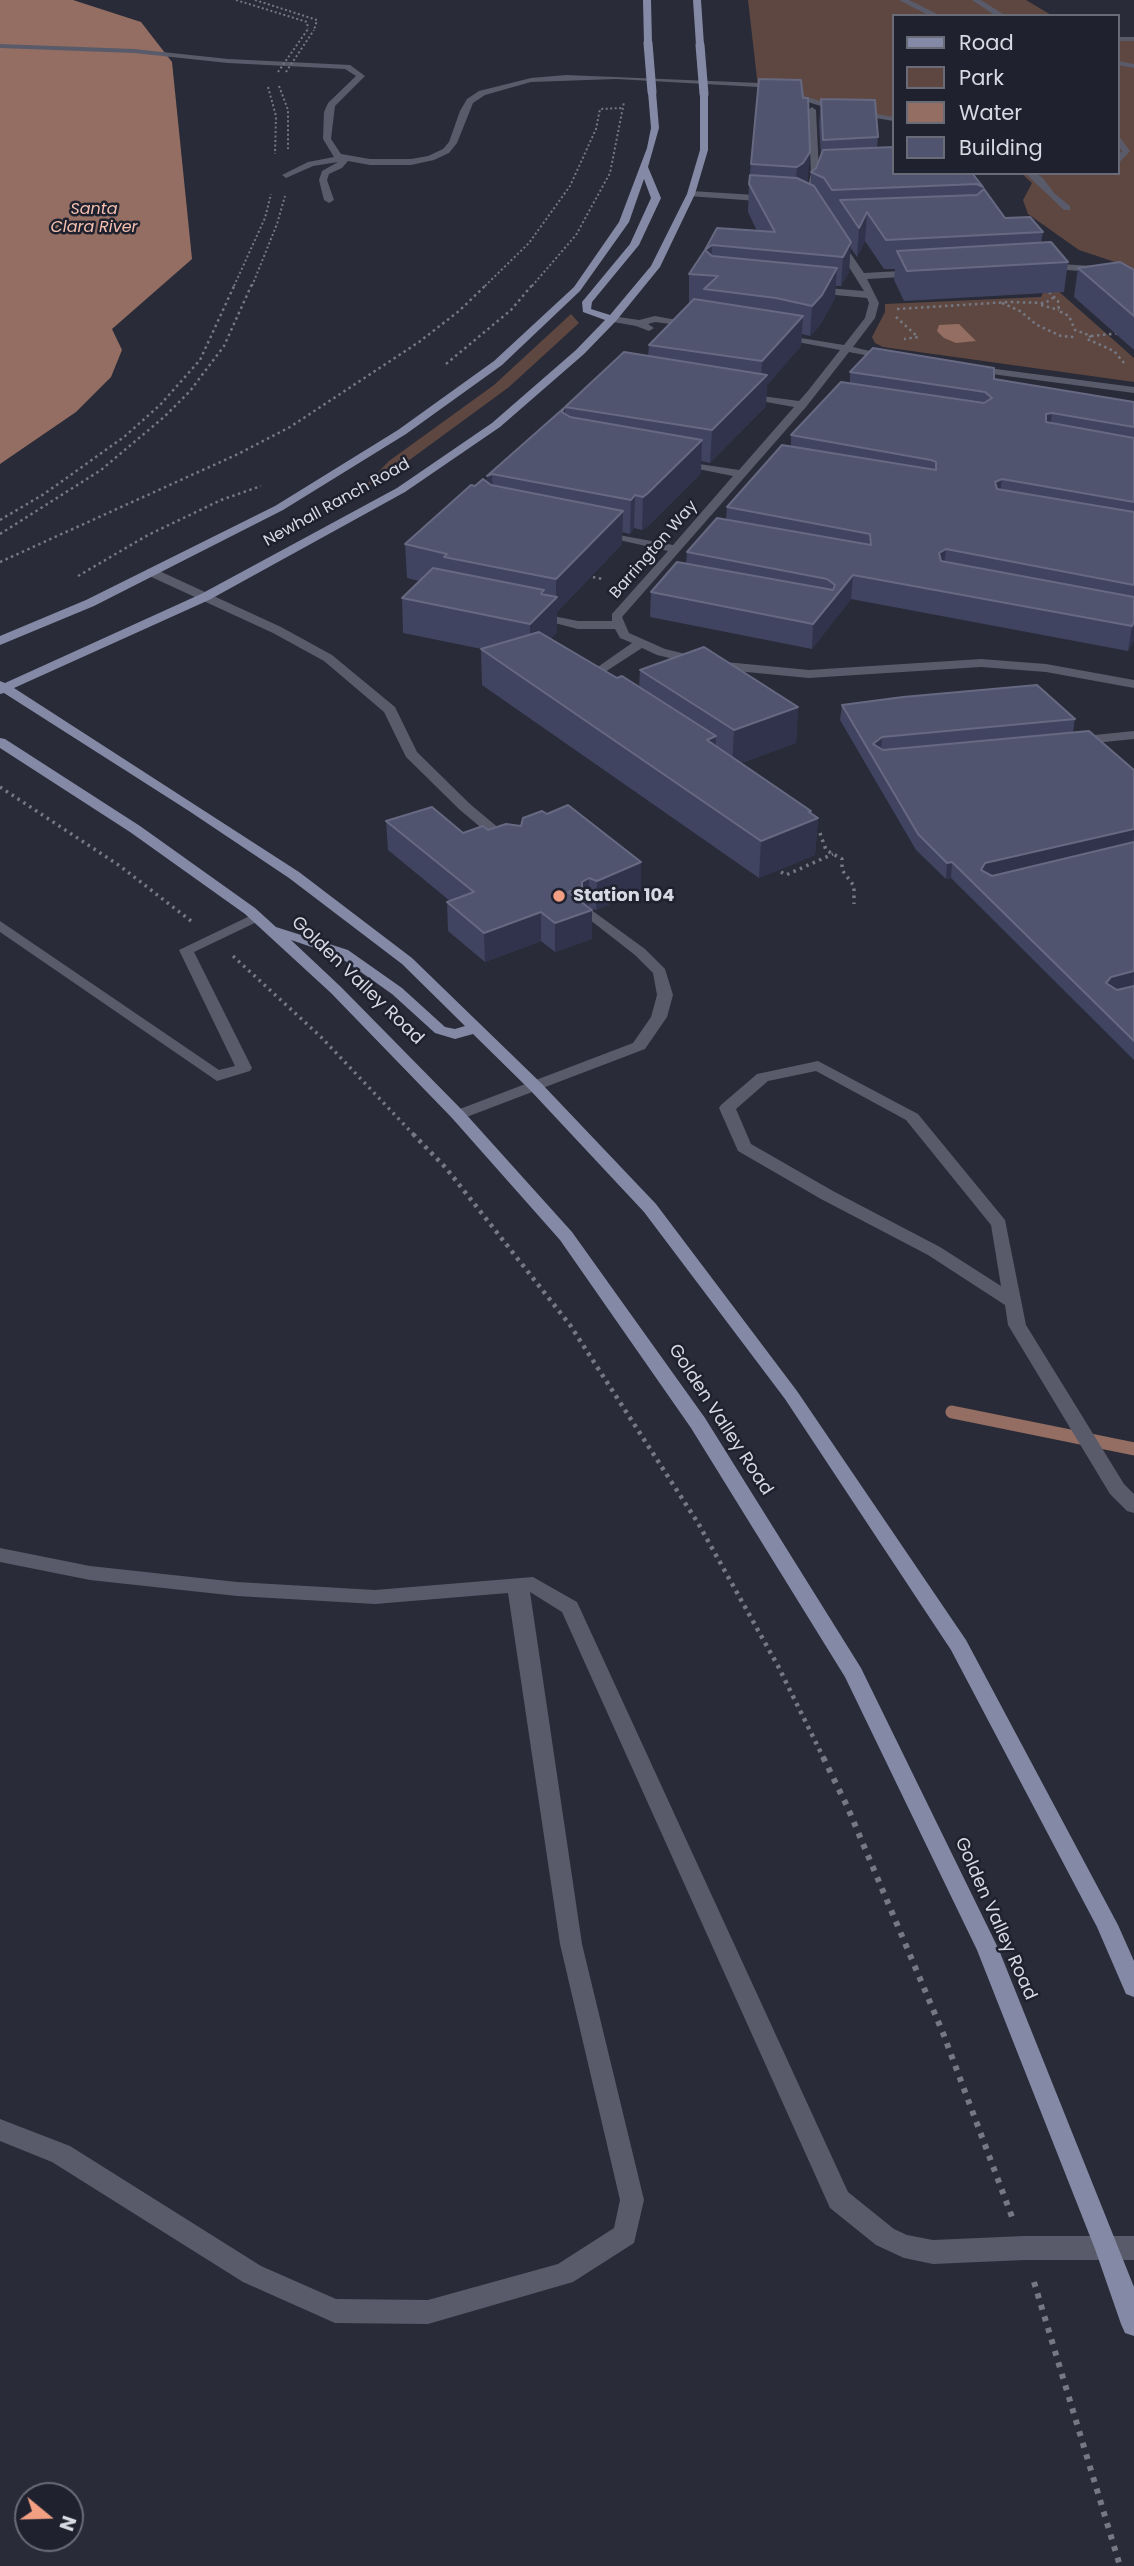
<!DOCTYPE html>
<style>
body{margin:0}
#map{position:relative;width:1134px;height:2566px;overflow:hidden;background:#292b38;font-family:Poppins,sans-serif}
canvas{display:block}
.legend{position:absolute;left:892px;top:14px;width:228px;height:161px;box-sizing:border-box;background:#1f222e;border:2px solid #696c76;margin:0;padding:9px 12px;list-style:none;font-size:21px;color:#d8dae3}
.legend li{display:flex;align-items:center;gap:14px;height:35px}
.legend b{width:35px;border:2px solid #696c76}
.north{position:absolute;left:14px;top:2482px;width:70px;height:70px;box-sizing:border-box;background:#1f222e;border:2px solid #696c76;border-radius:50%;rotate:109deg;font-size:19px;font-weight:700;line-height:28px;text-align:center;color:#d8dae3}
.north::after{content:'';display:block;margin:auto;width:24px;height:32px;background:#f39f84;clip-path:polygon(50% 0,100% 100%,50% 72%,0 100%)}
</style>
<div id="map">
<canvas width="1134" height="2566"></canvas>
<ul class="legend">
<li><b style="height:9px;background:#8489a6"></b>Road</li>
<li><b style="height:19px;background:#5e4740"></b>Park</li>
<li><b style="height:19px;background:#946e62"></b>Water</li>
<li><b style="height:19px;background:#51546f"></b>Building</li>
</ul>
<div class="north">N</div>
</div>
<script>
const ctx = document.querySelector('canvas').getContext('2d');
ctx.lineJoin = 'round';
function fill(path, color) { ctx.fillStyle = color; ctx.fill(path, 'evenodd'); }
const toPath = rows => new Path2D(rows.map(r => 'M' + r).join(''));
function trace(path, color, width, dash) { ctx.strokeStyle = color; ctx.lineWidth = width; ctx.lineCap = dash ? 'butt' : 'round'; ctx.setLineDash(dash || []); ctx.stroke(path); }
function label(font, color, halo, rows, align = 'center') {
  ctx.font = font + ' Poppins,sans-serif'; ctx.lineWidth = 5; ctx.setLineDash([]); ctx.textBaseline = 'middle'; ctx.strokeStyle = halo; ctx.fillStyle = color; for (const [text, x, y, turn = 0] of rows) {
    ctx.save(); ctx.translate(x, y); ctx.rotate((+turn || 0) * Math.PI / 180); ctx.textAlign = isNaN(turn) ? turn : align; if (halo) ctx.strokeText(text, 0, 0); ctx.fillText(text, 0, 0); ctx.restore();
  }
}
const green = toPath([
 [748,0,1026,0,1053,16,894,16,894,121,758,87],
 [1118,37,1134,39,1134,272,1124,265,1079,250,1028,214,1023,200,1032,183,1021,173,1118,173],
 [1048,282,1134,358,1134,382,883,347,875,343,872,337,885,312,885,304,1041,297],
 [571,314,579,323,509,387,404,464,360,491,389,461,494,385]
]);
const water = toPath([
 [0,0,73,0,141,22,172,62,192,259,112,329,122,350,111,377,76,412,0,464],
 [959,324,976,341,956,343,944,338,937,331,939,325]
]);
const stream = toPath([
 [952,1412,1134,1449]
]);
const pathFar4 = toPath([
 [236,0,307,22,308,29],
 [255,0,317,20,314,30],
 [279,86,288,110,288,149],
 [268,87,276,116,275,154],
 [234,286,265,218,271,194],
 [252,286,277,224,285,196],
 [485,286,529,243,570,186,596,129,600,109,623,108],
 [532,286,576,235,610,173,624,102]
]);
const pathFar3 = toPath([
 [1049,292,1058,301,1059,311,1069,316,1075,330,1091,336,1087,339,1114,351,1124,363],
 [1002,303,1020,311,1037,325,1061,336,1075,337],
 [1041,305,1059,310],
 [897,309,1009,302,1045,303,1053,298],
 [896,317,918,337,904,339],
 [1091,336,1121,333],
 [446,364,511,310,533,284],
 [0,520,44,494,124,437,160,405,200,360,235,284],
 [0,534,101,470,164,417,190,391,224,346,252,284],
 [0,562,238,454,290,427,419,342,459,311,487,284],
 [78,576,148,535,221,500,261,486],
 [587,576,603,579]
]);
const pathFar2 = toPath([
 [0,787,120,866,191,921],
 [820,833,826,850,842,859,842,870,854,886,854,904],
 [781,872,786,875,833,854],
 [233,956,321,1037,415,1136]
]);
const pathFar1 = toPath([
 [413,1134,446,1168,570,1325,698,1523,778,1666,824,1759]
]);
const path = toPath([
 [823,1757,847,1806,943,2033,1012,2217],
 [1034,2282,1120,2566]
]);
const minor = toPath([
 [899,0,909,0,941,16,930,16,899,0],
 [972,0,981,0,1006,16,996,16,972,0],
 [1118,37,1134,37,1134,41,1118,41,1118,37],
 [0,44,134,49,228,59,350,65,365,76,335,106,331,139,341,154,370,159,411,159,428,156,443,149,449,142,460,111,467,99,479,91,531,78,566,75,759,83,848,109,894,117,894,121,844,113,758,87,616,79,531,82,485,95,473,103,457,143,449,153,434,160,411,165,370,165,348,161,342,168,329,174,327,180,334,200,329,203,324,200,319,180,322,171,338,162,313,166,286,178,282,175,308,162,334,157,323,139,324,112,328,103,356,76,345,69,228,63,134,53,0,48,0,44],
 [1118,61,1134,64,1134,68,1118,65,1118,61],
 [812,107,816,110,819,173,815,190,811,193,807,190,811,173,808,110,812,107],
 [1118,135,1130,151,1118,164,1118,155,1122,151,1118,145,1118,135],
 [1025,173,1035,173,1043,178,1054,193,1070,206,1070,210,1064,210,1025,173],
 [691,191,772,196,777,199,772,202,688,196,688,192,691,191],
 [834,238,840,238,864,273,919,270,924,273,919,276,867,279,879,303,875,318,853,347,895,357,890,360,849,352,806,407,622,617,629,633,665,649,715,661,809,670,981,659,1046,664,1134,680,1134,688,1046,672,981,667,809,678,715,669,657,655,642,648,605,672,607,689,601,693,595,689,592,671,632,643,620,638,615,629,578,629,527,616,533,612,578,621,612,621,612,614,668,551,597,535,597,531,673,545,733,476,673,464,673,460,739,470,794,407,739,397,739,393,799,401,807,392,840,350,776,338,776,334,844,345,865,318,869,303,867,298,814,293,809,290,814,287,864,291,832,240,834,238],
 [1045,263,1092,266,1121,272,1134,278,1134,285,1118,277,1092,272,1042,268,1040,266,1045,263],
 [612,316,639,320,655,316,699,324,694,327,655,322,648,324,654,328,649,331,636,326,608,321,607,319,612,316],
 [973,366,1134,387,1134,393,969,371,968,369,973,366],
 [147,569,155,569,281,627,332,655,395,707,417,752,470,804,513,840,513,846,503,846,460,810,406,757,384,712,324,661,273,633,147,575,147,569],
 [1134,731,1134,739,1075,745,1068,741,1075,737,1134,731],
 [590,909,645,949,665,969,673,995,667,1017,645,1049,464,1118,452,1118,450,1115,452,1112,633,1043,651,1017,657,995,653,973,635,955,585,916,583,913,590,909],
 [256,913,263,917,261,920,194,952,252,1068,250,1071,217,1081,0,932,0,921,219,1070,235,1066,179,950,256,913],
 [818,1061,918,1114,1005,1220,1026,1325,1124,1484,1134,1494,1134,1513,1127,1511,1110,1494,1008,1325,1005,1305,928,1255,821,1199,738,1151,719,1108,721,1105,757,1074,818,1061],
 [816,1071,906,1120,991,1225,1001,1286,940,1247,833,1191,751,1144,736,1109,768,1081,816,1071],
 [0,1548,90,1566,237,1582,375,1590,533,1577,577,1602,848,2192,894,2229,907,2235,933,2240,1024,2236,1134,2236,1134,2260,1024,2260,933,2264,904,2258,876,2245,830,2208,562,1612,530,1592,582,1944,644,2200,634,2243,573,2282,428,2324,335,2323,243,2282,52,2162,0,2141,0,2119,70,2146,261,2266,336,2299,428,2300,558,2264,614,2228,620,2200,560,1944,508,1593,375,1604,237,1596,90,1580,0,1562,0,1548]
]);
const major = toPath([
 [643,0,651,0,652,43,648,45,644,43,643,0],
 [693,0,701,0,704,45,700,47,696,45,693,0],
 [652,90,656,92,659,128,648,167,661,198,639,245,592,302,591,309,610,315,651,266,687,194,700,150,700,94,704,92,708,94,708,150,695,194,660,267,616,321,584,354,500,427,405,492,209,600,14,688,299,872,412,958,542,1084,656,1204,797,1391,966,1640,1118,1925,1134,1961,1134,1997,1126,1994,1097,1927,951,1650,785,1399,644,1212,530,1090,473,1034,455,1039,435,1033,392,994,338,956,291,940,341,987,464,1112,572,1232,705,1418,861,1668,999,1950,1134,2287,1134,2336,1125,2333,1121,2324,1095,2249,977,1950,845,1677,691,1428,560,1240,452,1118,331,993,245,914,130,832,0,748,0,738,5,739,140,826,255,908,276,927,348,950,402,988,445,1027,455,1029,465,1026,402,964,289,878,189,811,4,693,0,694,0,681,5,683,201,594,397,488,492,423,576,350,605,320,583,312,582,302,630,244,651,198,644,179,629,222,580,291,502,365,406,434,283,510,94,606,0,645,0,636,86,600,275,506,398,430,494,361,574,287,619,222,647,148,651,128,648,92,652,90]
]);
const pathBridge = toPath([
 [278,72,308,29],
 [286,72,314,30]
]);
const majorBridge = toPath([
 [648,43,652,92],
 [700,45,704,94]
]);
const wall = toPath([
 [759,79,808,179,806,182,811,184,811,172,816,168,821,155,819,125,821,99,878,137,877,148,972,173,983,187,982,191,1005,218,1043,232,1041,243,1068,262,1064,292,904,301,894,280,895,269,884,269,865,241,857,257,850,247,849,272,841,286,835,286,835,298,820,325,810,336,802,334,801,346,767,385,766,406,710,463,701,461,701,473,648,526,642,530,634,528,630,534,622,532,622,544,557,612,557,632,550,639,617,678,639,688,640,670,798,707,796,743,741,763,818,818,815,855,759,878,482,685,481,649,482,649,403,633,402,598,419,581,407,578,405,544,475,486,487,482,487,476,564,412,565,414,565,407,648,356,649,345,690,303,689,303,689,274,705,250,717,228,757,231,748,212,749,184],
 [1078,268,1134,270,1134,350,1074,297],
 [850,372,994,379,1134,402,1134,640,1128,651,851,599,812,649,650,617,651,592,686,564,687,552,726,519,727,507,791,447,791,435,850,383],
 [842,705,1075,719,1073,732,1134,770,1134,1060,951,878,946,879,916,850,840,720],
 [386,821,463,833,521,826,641,862,641,891,596,910,588,907,592,939,555,952,541,941,485,962,448,931,447,902,450,901,388,850]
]);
const shadedWall = toPath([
 [810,152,808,179,801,191,795,195,797,167],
 [867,212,865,241,857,257,859,228],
 [851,242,849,272,841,286,843,257],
 [712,245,711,274,705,250],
 [837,268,835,298,820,325,810,336,812,306],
 [803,316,801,346,767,385,766,406,710,463,712,430,761,382,762,361],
 [1052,413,1049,435,1043,437,1046,414],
 [702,440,701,473,648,526,642,530,643,497],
 [492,474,493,506,487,508,487,476],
 [1002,479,999,502,995,482],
 [635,495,634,528,630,534,631,500],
 [623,511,622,544,557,612,557,632,530,659,530,624,541,594,544,590,545,610,556,599,556,579],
 [946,549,943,573,939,553],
 [853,575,851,599,812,649,813,624],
 [1134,622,1134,640,1128,651,1132,626],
 [798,707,796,743,732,766,734,730],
 [716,736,715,772,707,740],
 [882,737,881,752,873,744],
 [811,811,811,821,818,818,815,855,759,878,761,841],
 [1134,829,1133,844,979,886,981,870,985,863],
 [641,862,641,891,596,910,597,881],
 [952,862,951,878,946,879,947,863],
 [589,878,589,907,592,910,592,939,555,952,555,923,568,892],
 [541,912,541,941,485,962,484,933],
 [1134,971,1133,986,1108,993,1106,983,1111,977]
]);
const building = toPath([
 [759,79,801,80,803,98,808,98,810,152,803,163,797,167,751,164,759,79],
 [821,99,875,100,878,137,823,140,821,99],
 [894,147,894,173,972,173,983,187,977,184,832,190,824,178,811,172,816,168,823,150,894,147],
 [750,175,797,178,814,186,851,242,843,257,712,245,705,250,717,228,775,232,749,184,750,175],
 [984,189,1005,218,1030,217,1043,232,886,240,867,212,859,228,840,200,977,195,984,189],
 [1051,242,1068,262,907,271,897,251,1051,242],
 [705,250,712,256,837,268,822,295,812,306,776,298,704,289,718,276,689,274,705,250],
 [1120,262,1134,270,1134,316,1078,268,1120,262],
 [694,299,803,316,762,361,649,345,694,299],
 [873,348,994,368,994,379,1134,402,1134,427,1052,413,1046,414,1046,422,1134,438,1134,502,1002,479,995,482,997,489,1134,512,1134,585,946,549,939,553,941,561,1134,597,1134,622,1132,626,853,575,813,624,651,592,677,562,833,590,835,585,827,579,687,552,717,518,871,545,870,534,727,507,782,445,936,470,936,462,931,460,791,435,841,382,984,403,992,398,985,392,850,372,873,348],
 [624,352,767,375,712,430,565,407,624,352],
 [564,408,562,412,570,417,702,440,648,493,643,497,635,495,631,500,492,474,487,476,564,408],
 [483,479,491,485,623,511,556,579,444,557,447,554,405,544,471,485,475,486,483,479],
 [433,568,544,590,541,594,557,597,530,624,402,598,433,568],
 [539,632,617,678,622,676,716,736,707,740,811,811,809,812,818,818,761,841,481,649,539,632],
 [704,647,798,707,734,730,640,670,704,647],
 [1037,685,1075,719,882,737,873,744,883,750,1089,731,1134,770,1134,829,985,863,981,870,992,876,1134,842,1134,971,1111,977,1106,983,1117,990,1134,986,1134,1041,952,862,947,863,918,834,842,705,903,697,1037,685],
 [568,805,641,862,597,881,589,878,582,882,582,887,568,892,592,910,555,923,541,912,484,933,447,902,474,892,386,821,432,807,463,833,483,826,488,830,506,824,521,826,523,818,542,811,547,814,568,805]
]);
const markers = [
 [559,896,7,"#f39f84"]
];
const farWaternames = [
 ["Santa",94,210],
 ["Clara River",94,228]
];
const farStreetnames = [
 ["Newhall Ranch Road",337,503,-29],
 ["Barrington Way",654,550,-49]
];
const poiNames = [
 ["Station 104",573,896]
];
const streetNames = [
 ["Golden Valley Road",357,981,44],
 ["Golden Valley Road",720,1420,57],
 ["Golden Valley Road",995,1919,66]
];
fill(green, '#5e4740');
fill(water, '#946e62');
trace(stream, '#946e62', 13);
trace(pathFar4, '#767883', 2, [2, 2.5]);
trace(pathFar3, '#767883', 2.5, [2.5, 3.5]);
trace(pathFar2, '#767883', 3.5, [2.5, 4.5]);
trace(pathFar1, '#767883', 4.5, [3.5, 5]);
trace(path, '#767883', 6, [5, 7]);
fill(minor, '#595b6a');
fill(major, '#8489a6');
trace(pathBridge, '#767883', 2, [2, 2.5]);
trace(majorBridge, '#8489a6', 9);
fill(wall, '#404461');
fill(shadedWall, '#30334b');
fill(building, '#51546f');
trace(building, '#666981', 2);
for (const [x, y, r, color] of markers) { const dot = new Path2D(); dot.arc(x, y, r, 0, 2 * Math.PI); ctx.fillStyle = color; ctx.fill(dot); trace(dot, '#1f222e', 2.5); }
label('italic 16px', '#f6c1b0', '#1f222e', farWaternames);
label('16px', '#d8dae3', '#1f222e', farStreetnames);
label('bold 18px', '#d8dae3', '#1f222e', poiNames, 'left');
label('18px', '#d8dae3', '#1f222e', streetNames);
</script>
